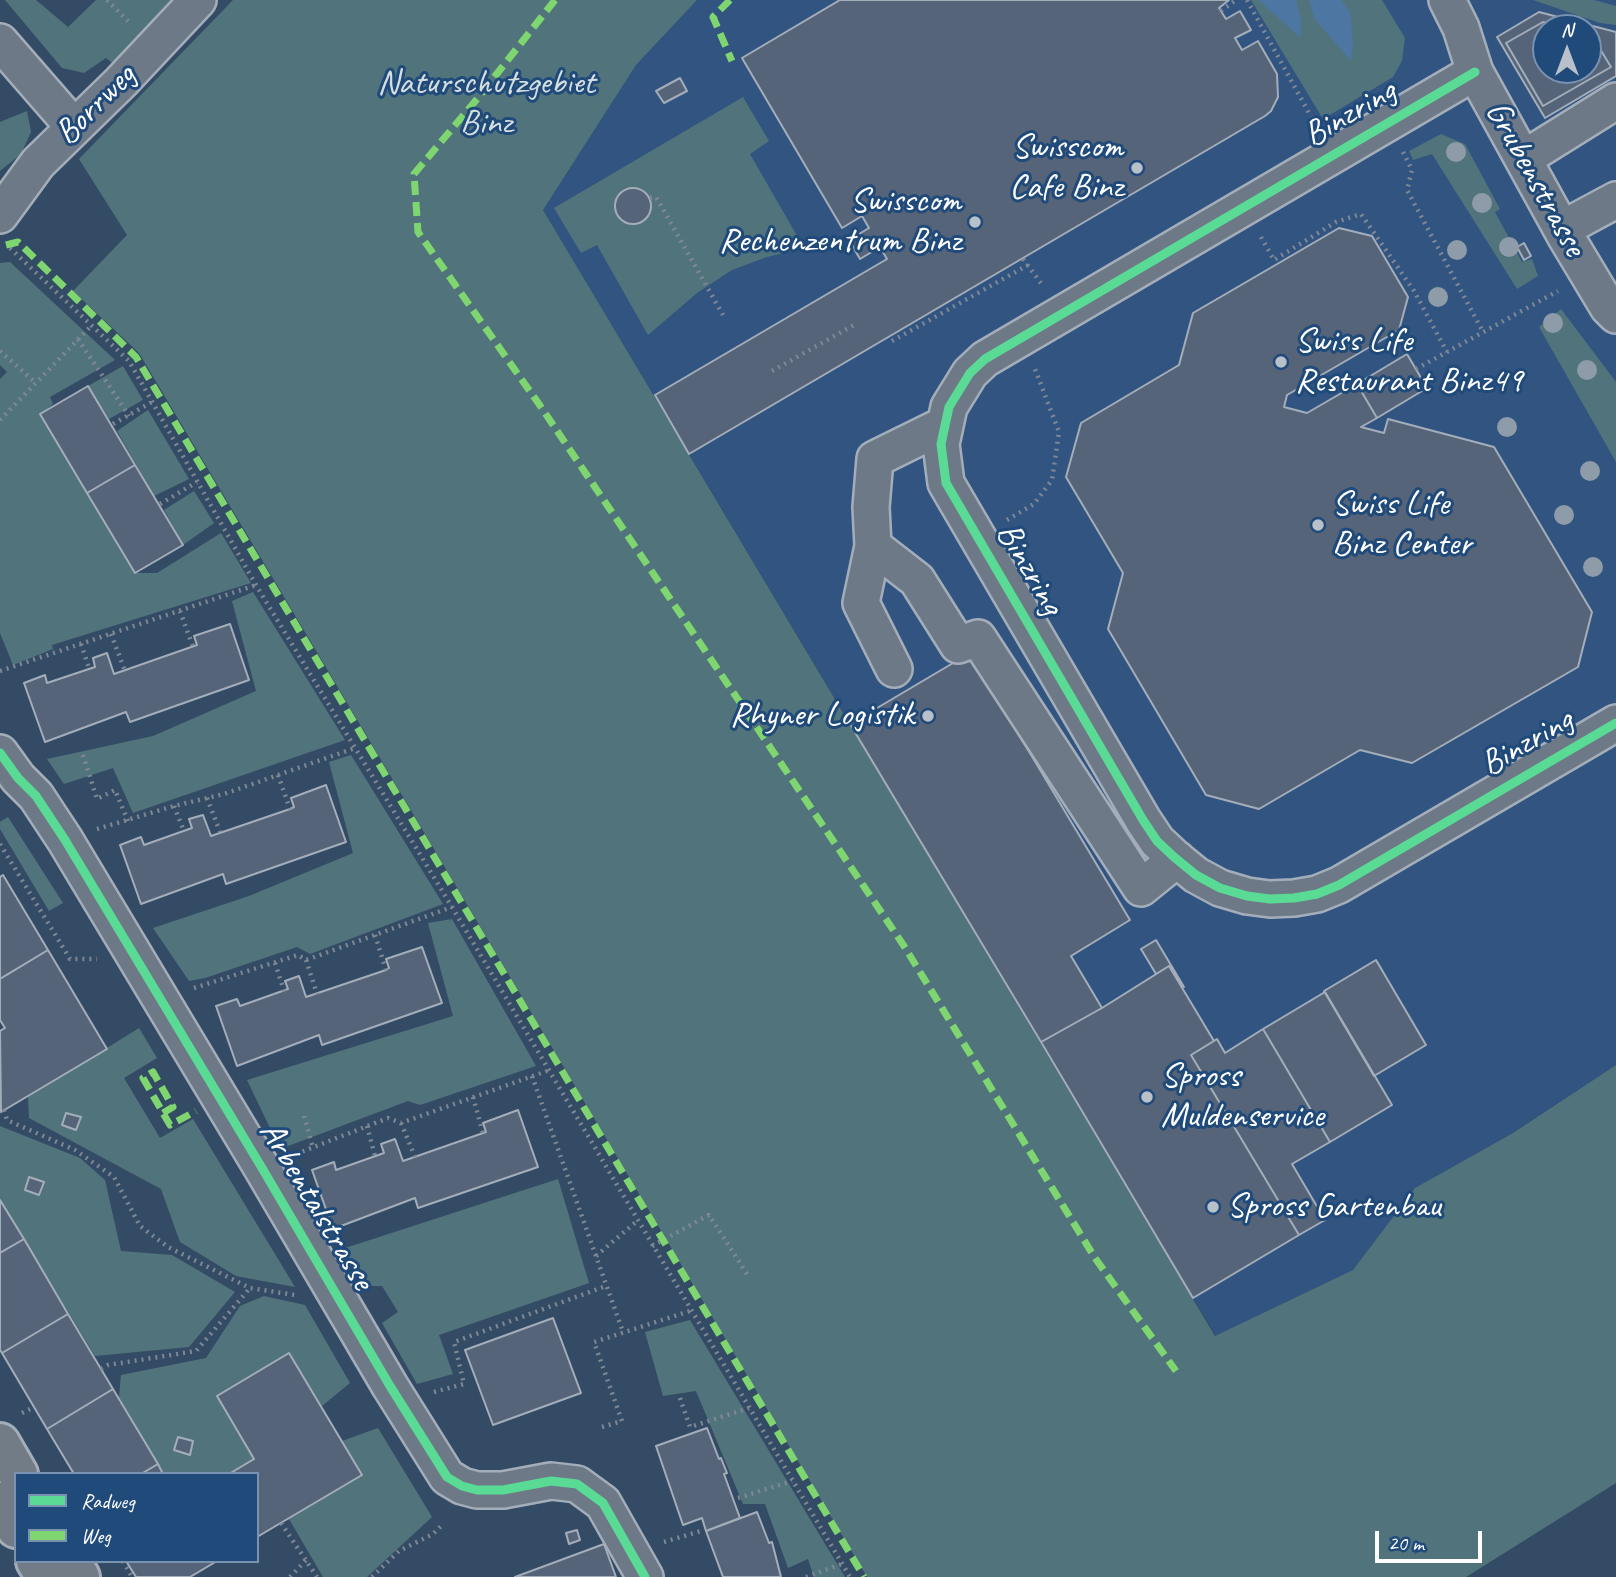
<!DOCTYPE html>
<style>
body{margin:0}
#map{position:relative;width:1616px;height:1577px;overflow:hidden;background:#344b65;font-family:Caveat,sans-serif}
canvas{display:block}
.legend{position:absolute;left:14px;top:1472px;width:245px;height:91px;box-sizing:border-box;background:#1f4a7a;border:2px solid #7992af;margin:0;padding:9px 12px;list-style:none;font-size:21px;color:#fff}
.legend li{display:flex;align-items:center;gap:14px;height:35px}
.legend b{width:35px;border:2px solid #7992af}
.north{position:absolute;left:1532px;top:14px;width:70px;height:70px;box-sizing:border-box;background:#1f4a7a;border:2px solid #7992af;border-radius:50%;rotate:0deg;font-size:19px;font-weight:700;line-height:28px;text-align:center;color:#fff}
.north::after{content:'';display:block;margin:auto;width:24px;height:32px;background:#b8c0c9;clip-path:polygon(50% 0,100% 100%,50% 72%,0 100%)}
.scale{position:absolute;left:1375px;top:1531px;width:107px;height:32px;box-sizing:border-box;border:4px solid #fff;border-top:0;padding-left:9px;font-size:21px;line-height:24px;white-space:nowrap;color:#fff;-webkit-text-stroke:5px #1f4a7a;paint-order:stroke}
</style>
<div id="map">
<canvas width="1616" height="1577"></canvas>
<ul class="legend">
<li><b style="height:9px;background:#5adb95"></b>Radweg</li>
<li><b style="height:9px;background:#7fd670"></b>Weg</li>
</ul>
<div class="north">N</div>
<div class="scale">20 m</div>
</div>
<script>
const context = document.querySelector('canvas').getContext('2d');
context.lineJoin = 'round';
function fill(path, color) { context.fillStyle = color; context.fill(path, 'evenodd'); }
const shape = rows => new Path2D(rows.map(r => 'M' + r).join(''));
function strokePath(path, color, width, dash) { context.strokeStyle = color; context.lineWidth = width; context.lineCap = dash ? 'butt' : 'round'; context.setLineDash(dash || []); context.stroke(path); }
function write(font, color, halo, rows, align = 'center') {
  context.font = font + ' Caveat,sans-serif'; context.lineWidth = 6; context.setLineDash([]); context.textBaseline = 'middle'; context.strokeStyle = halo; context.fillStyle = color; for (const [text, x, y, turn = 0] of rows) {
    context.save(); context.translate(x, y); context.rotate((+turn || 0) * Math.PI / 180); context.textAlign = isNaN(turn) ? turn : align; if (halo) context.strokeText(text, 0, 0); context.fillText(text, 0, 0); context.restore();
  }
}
fill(shape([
 [697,0,1616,0,1616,1065,1513,1133,1415,1188,1353,1270,1216,1336,543,210,636,65],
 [1546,28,1588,28,1588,70,1546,70]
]), '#315481');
fill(shape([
 [5,0,36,0,68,27,96,0,180,0,116,66,106,58,84,73,62,68],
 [233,0,697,0,636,65,543,210,1215,1336,1353,1270,1415,1188,1513,1133,1616,1065,1616,1483,1466,1577,867,1577,139,353,73,291,127,235,79,159],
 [1251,0,1382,0,1405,38,1402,61,1393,77,1323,119],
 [1533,0,1594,0,1616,6,1616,25,1600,23],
 [743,97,769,141,750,154,804,248,767,257,732,270,697,293,648,335,597,245,581,253,554,208],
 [27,111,31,132,21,154,0,171,0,122],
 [1441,134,1465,144,1500,209,1495,212,1522,262,1532,259,1538,276,1517,289,1432,154,1413,160,1409,151],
 [10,262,115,360,50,397,53,404,40,415,135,573,157,573,221,533,251,583,52,645,53,649,13,665,0,633,0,379,7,372,0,365,0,263],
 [1561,309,1616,382,1616,462,1539,327],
 [123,366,143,400,109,419,88,386],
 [148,410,189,479,154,496,117,431],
 [194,491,214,523,183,545,164,510],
 [253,592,345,740,133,813,113,768,64,784,47,759,153,736,256,691,232,601],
 [351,755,443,904,310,954,297,947,205,978,189,981,153,928,249,896,353,853,329,762],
 [8,817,63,903,49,911,0,829,0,822],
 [452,919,536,1066,420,1105,408,1101,280,1149,247,1080,453,1016,428,923],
 [139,1028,157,1058,124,1078,160,1138,193,1119,295,1287,236,1276,180,1242,161,1189,29,1118,28,1097],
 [0,1126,80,1158,105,1180,121,1251,172,1255,235,1292,189,1347,95,1356,0,1200],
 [558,1179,589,1283,439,1335,453,1374,417,1384,382,1323,398,1312,382,1286,363,1286,339,1250],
 [264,1296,305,1305,350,1383,322,1406,289,1354,218,1396,254,1459,229,1474,163,1474,119,1397,121,1375,206,1358,240,1306],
 [690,1320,845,1577,814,1577,808,1559,788,1568,765,1504,743,1504,696,1391,663,1396,645,1332],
 [378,1428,432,1517,367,1577,323,1577,289,1519,361,1476,342,1441]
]), '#51747c');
fill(shape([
 [1258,0,1296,0,1301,19,1301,38],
 [1309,0,1341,0,1350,12,1353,42,1351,61,1314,18]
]), '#4d77a2');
const building = shape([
 [840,0,1229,0,1219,8,1226,19,1240,11,1251,30,1235,38,1242,50,1258,41,1277,74,1278,97,1271,111,1265,116,689,454,655,395,887,259,880,247,860,259,849,240,869,228,862,216,842,228,742,58,840,0],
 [1539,12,1616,32,1616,76,1545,118,1497,37,1539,12],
 [1543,22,1567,28,1588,28,1588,33,1591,34,1611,67,1543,106,1506,43,1543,22],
 [1543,22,1567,28,1546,28,1546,70,1588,70,1588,33,1591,34,1611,67,1543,106,1506,43,1543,22],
 [680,78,687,91,664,103,656,91,680,78],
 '615 206a18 18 0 1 1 36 0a18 18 0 1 1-36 0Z',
 [1339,228,1372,236,1408,297,1399,330,1287,395,1284,407,1307,413,1357,384,1377,418,1361,427,1384,433,1388,419,1494,447,1592,612,1578,667,1412,763,1360,750,1259,809,1206,795,1108,629,1123,573,1066,477,1081,423,1179,365,1193,313,1339,228],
 [1524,243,1531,256,1524,260,1517,247,1524,243],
 [1407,354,1427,388,1377,418,1357,384,1407,354],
 [88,386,135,465,87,493,40,414,88,386],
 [135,465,183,545,135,573,87,493,135,465],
 [230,624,249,680,130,722,126,712,45,742,24,683,45,675,47,683,95,667,93,658,107,653,114,674,197,645,194,636,230,624],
 [970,653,1130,920,1071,956,1102,1008,1041,1042,850,724,970,653],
 [326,785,346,842,226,884,223,874,141,904,120,845,141,837,144,845,192,828,189,819,203,815,211,836,290,809,294,807,291,798,326,785],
 [3,875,48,950,0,979,0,877,3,875],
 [1156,940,1184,987,1169,966,1156,974,1141,949,1156,940],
 [422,947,442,1003,322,1045,319,1035,237,1066,216,1006,237,999,240,1006,288,989,285,981,299,976,306,997,386,970,389,968,386,959,422,947],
 [48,950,107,1049,1,1112,0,1031,5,1028,0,1020,0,979,48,950],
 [1376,960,1426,1045,1374,1076,1324,991,1376,960],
 [1169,966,1214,1041,1191,1055,1299,1235,1193,1298,1041,1042,1102,1008,1169,966],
 [1325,992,1392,1105,1330,1142,1263,1029,1325,992],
 [1263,1029,1330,1142,1292,1164,1325,1220,1299,1235,1191,1055,1217,1039,1225,1053,1263,1029],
 [518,1110,538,1167,418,1208,415,1198,333,1229,312,1170,334,1162,336,1170,384,1153,381,1144,395,1139,403,1161,486,1132,483,1123,518,1110],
 [66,1113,81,1117,76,1130,62,1125,66,1113],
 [29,1177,44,1182,39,1195,25,1190,29,1177],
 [0,1200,24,1239,0,1253,0,1200],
 [24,1239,68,1314,2,1353,0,1350,0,1253,24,1239],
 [68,1314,113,1389,47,1429,2,1353,68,1314],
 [553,1318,581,1393,493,1425,465,1350,553,1318],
 [289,1353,362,1475,257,1537,257,1474,229,1474,254,1459,217,1396,289,1353],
 [113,1389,158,1464,141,1474,74,1474,47,1429,113,1389],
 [707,1428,719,1459,721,1458,727,1473,724,1474,740,1518,706,1531,702,1518,683,1525,656,1446,707,1428],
 [178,1437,193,1441,190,1455,174,1450,178,1437],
 [158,1464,163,1474,141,1474,158,1464],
 [757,1512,769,1543,772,1542,781,1577,723,1577,706,1531,757,1512],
 [577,1530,580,1540,569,1544,566,1533,577,1530],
 [604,1544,616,1577,515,1577,604,1544],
 [126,1561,217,1561,190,1577,136,1577,126,1561]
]);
fill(building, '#566479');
strokePath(building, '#a4aeba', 2);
const minor = shape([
 [1447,0,1461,28,1475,72,1566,237,1608,307,1616,315],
 [0,42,74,127],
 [1475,72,985,359,970,373,949,407,941,444,946,483,1143,820,1157,841,1174,857,1196,875,1220,888,1247,896,1270,899,1294,898,1317,894,1339,885,1616,723],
 [1523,159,1616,101],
 [0,215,38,163,121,82,198,0],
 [1562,229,1616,200],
 [873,546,917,580,958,645,978,638,1141,888,1177,859],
 [894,669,861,603,873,546,871,507,875,459,944,425],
 [0,753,18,778,36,796,65,840,262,1168,390,1386,447,1477,462,1486,477,1490,503,1490,551,1481,577,1484,603,1503,645,1577]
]);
const major = shape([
 [0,1443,18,1474],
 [0,1502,16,1528],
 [36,1561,46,1577],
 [71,1561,80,1577]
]);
strokePath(minor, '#a4aeba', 40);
strokePath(major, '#a4aeba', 44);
strokePath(shape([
 [107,0,131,24],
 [1247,0,1315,124],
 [1221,11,1236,0],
 [1403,152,1412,170,1407,190,1483,332],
 [650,198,656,197,723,315],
 [1261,237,1274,260,1336,222,1361,214,1414,291,1447,352],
 [10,248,129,361,256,585,452,907,850,1577],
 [1023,259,1043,286],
 [78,339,129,416],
 [892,341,1028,265],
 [0,351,36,383],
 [1416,369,1558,291],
 [772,371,854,325],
 [0,420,91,326],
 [113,424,152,402],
 [160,504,197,482],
 [1007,520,1034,504,1052,480,1059,432,1035,369],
 [180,611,193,647],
 [111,634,125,671],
 [81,644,89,668],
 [0,671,256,585],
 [83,755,97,799,115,790,128,821],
 [278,775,290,809],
 [207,798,220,832],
 [174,806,184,831],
 [97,829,174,806,224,794,355,748],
 [0,844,70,959,97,959],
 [375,935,386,970],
 [306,960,317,994],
 [275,963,284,991],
 [194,988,298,955,306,960,452,907],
 [532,1076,623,1332],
 [473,1097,483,1133],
 [4,1110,7,1120,75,1150,114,1177,140,1226,168,1247,250,1288,295,1295],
 [304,1116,313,1148],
 [401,1123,415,1157],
 [367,1126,375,1156],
 [296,1154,388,1118,401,1123,547,1071],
 [652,1246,709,1215,749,1277],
 [596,1256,637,1221],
 [101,1369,108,1365,196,1351,250,1288],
 [434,1392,464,1384,454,1342,606,1286],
 [680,1398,690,1427,749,1408],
 [22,1413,34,1407],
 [602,1427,622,1421,594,1342,690,1311],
 [738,1498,792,1481],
 [281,1523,317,1577],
 [664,1542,701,1531],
 [123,1561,132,1577],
 [290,1577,306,1560],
 [372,1577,399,1551,433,1534,443,1524],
 [806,1577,842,1564]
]), '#7e8895', 4.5, [2, 5]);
strokePath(minor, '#6d7986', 35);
strokePath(major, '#717c86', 38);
strokePath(shape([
 [555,0,477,99,414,174,418,232,541,407,904,946,1095,1258,1176,1371],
 [730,0,713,17,732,61],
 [6,245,18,242,136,357,864,1577],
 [163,1113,173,1107,153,1072,143,1078,163,1113,170,1125,196,1111]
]), '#7fd670', 7, [14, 7]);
strokePath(shape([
 [1475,72,985,359,970,373,949,407,941,444,946,483,1143,820,1157,841,1174,857,1196,875,1220,888,1247,896,1270,899,1294,898,1317,894,1339,885,1616,723],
 [0,753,18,778,36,796,65,840,262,1168,390,1386,447,1477,462,1486,477,1490,503,1490,551,1481,577,1484,603,1503,645,1577]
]), '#5adb95', 9);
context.fillStyle = '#8d9ca8';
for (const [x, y] of [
 [1456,152],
 [1482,203],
 [1509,247],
 [1457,250],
 [1438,297],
 [1553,323],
 [1587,370],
 [1507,427],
 [1590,471],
 [1564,515],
 [1593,567]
]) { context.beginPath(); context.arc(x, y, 10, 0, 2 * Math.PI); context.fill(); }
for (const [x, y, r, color] of [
 [1137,168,7,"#b8c0c9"],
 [975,222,7,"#b8c0c9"],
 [1281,362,7,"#b8c0c9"],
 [1318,525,7,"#b8c0c9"],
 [928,716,7,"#b8c0c9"],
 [1147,1097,7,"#b8c0c9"],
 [1213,1207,7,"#b8c0c9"]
]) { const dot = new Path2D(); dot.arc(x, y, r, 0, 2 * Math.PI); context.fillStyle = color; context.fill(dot); strokePath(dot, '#1f4a7a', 2.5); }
write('35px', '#d5dedf', '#1f4a7a', [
 ["Naturschutzgebiet",486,84],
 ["Binz",486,124]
]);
write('35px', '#fff', '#1f4a7a', [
 ["Borrweg",96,105,-45],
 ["Binzring",1350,114,-30],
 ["Grubenstrasse",1535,179,61],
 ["Binzring",1029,569,60],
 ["Binzring",1527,743,-30],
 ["Arbentalstrasse",316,1206,59]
]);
write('35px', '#fff', '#1f4a7a', [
 ["Swisscom",1123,148,"right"],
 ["Cafe Binz",1123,188,"right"],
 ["Swisscom",961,202,"right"],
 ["Rechenzentrum Binz",961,242,"right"],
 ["Swiss Life",1295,342],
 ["Restaurant Binz49",1295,382],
 ["Swiss Life",1332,505],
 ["Binz Center",1332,545],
 ["Rhyner Logistik",914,716,"right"],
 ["Spross",1161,1077],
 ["Muldenservice",1161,1117],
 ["Spross Gartenbau",1227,1207]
], 'left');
</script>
